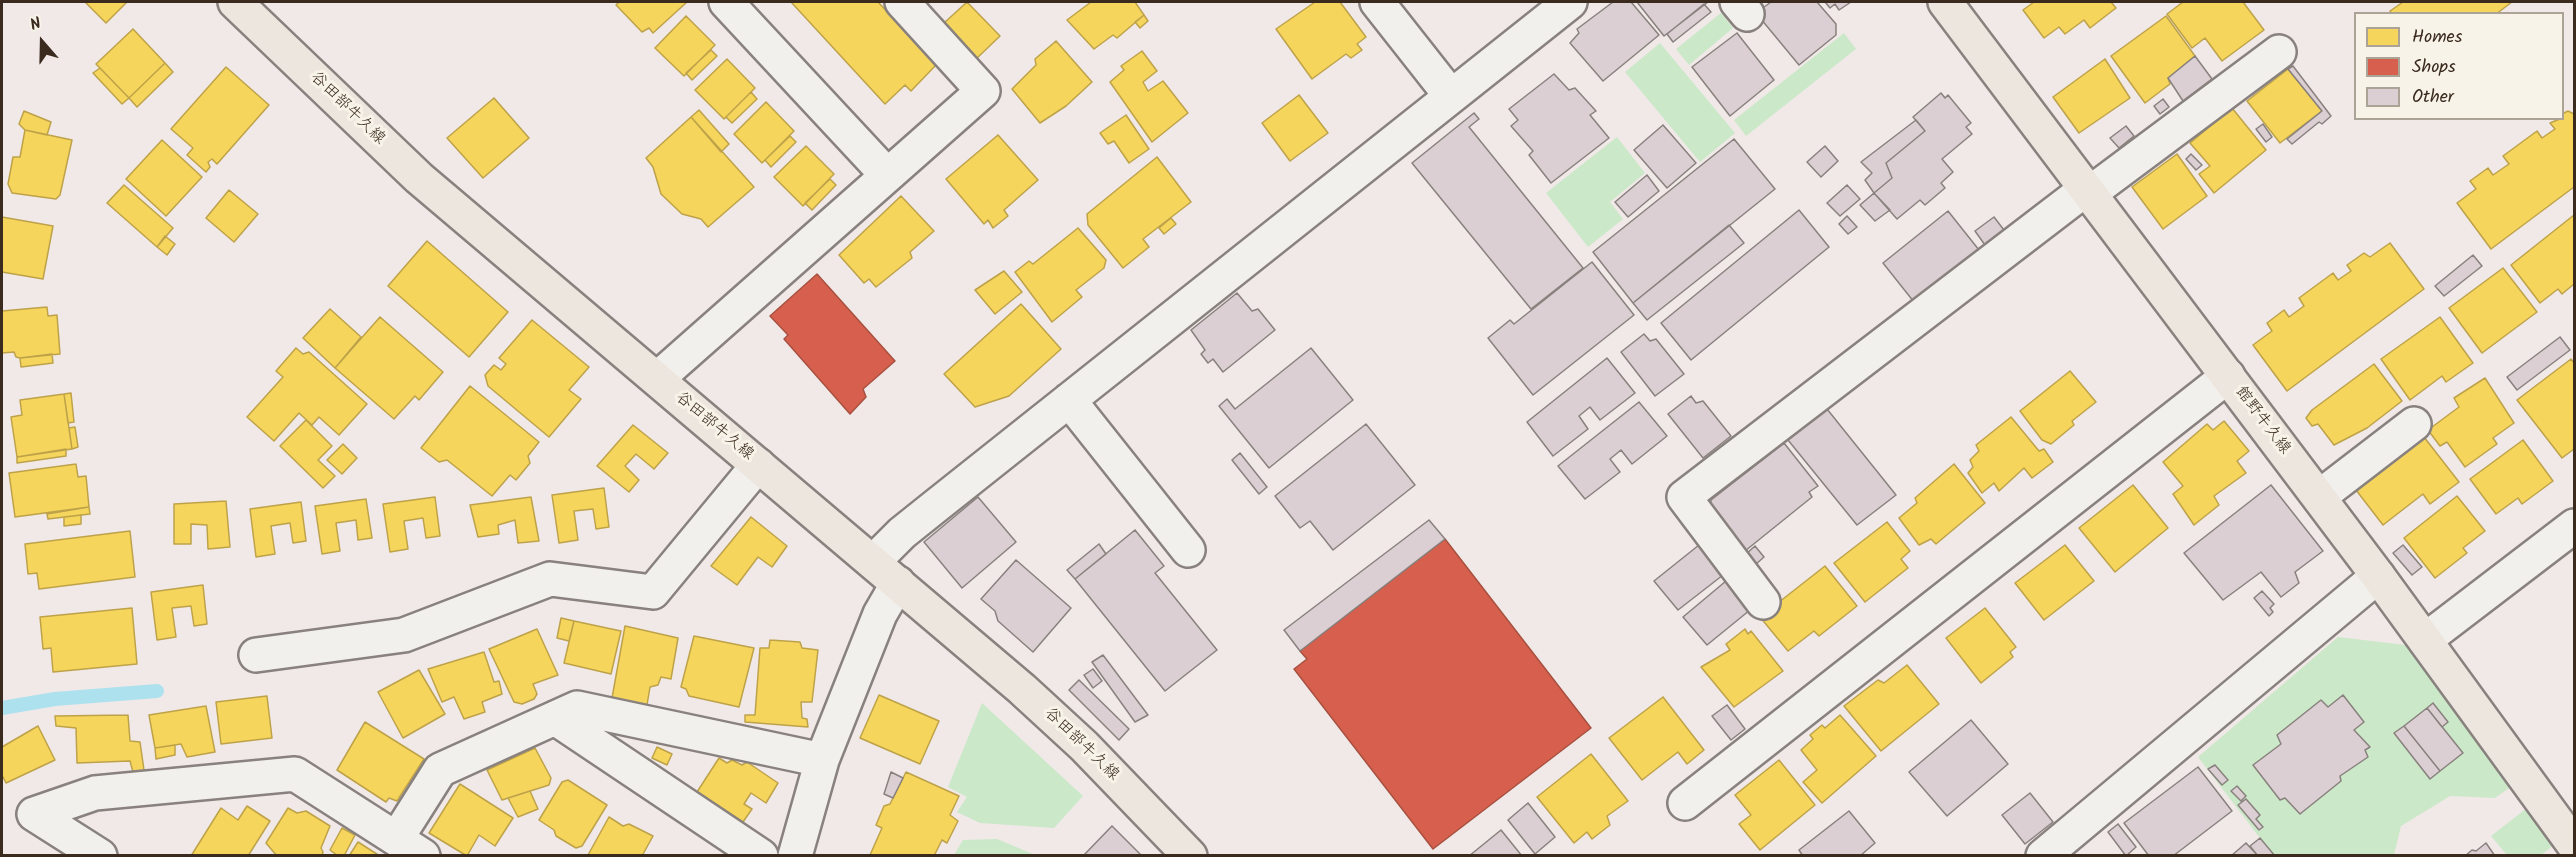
<!DOCTYPE html>
<meta charset="utf-8">
<style>
body{margin:0}
#map{position:relative;width:2576px;height:857px;overflow:hidden;background:#f0e9e8;font-family:Kalam,sans-serif}
canvas{display:block}
.frame{position:absolute;inset:0;border:3px solid #3b2a1e;pointer-events:none}
.legend{position:absolute;left:2354px;top:12px;width:210px;height:108px;box-sizing:border-box;background:#f7f3e8;border:2px solid #aca397;margin:0;padding:8px 10px;list-style:none;font-size:18px;color:#3b2a1e}
.legend li{display:flex;align-items:center;gap:12px;height:30px}
.legend b{width:30px;border:2px solid #aca397}
.north{position:absolute;left:12px;top:12px;width:60px;height:60px;-webkit-text-stroke:4px #f7f3e8;paint-order:stroke;rotate:340deg;font-size:16px;font-weight:700;line-height:24px;text-align:center;color:#3b2a1e}
.north::after{content:'';display:block;margin:auto;width:21px;height:27px;background:#3b2a1e;clip-path:polygon(50% 0,100% 100%,50% 72%,0 100%)}
</style>
<div id="map">
<canvas width="2576" height="857"></canvas>
<div class="frame"></div>
<ul class="legend">
<li><b style="height:16px;background:#f6d55c"></b>Homes</li>
<li><b style="height:16px;background:#d6604d"></b>Shops</li>
<li><b style="height:16px;background:#dccfd3"></b>Other</li>
</ul>
<div class="north">N</div>
</div>
<script>
const context = document.querySelector('canvas').getContext('2d');
context.lineJoin = 'round';
function fill(path, color) { context.fillStyle = color; context.fill(path, 'evenodd'); }
const shape = rows => new Path2D(rows.map(r => 'M' + r).join(''));
function strokePath(path, color, width, dash) { context.strokeStyle = color; context.lineWidth = width; context.lineCap = dash ? 'butt' : 'round'; context.setLineDash(dash || []); context.stroke(path); }
function write(font, color, halo, rows, align = 'center') {
  context.font = font + ' Kalam,"Klee One",sans-serif'; context.lineWidth = 6; context.setLineDash([]); context.textBaseline = 'middle'; context.strokeStyle = halo; context.fillStyle = color; for (const [text, x, y, turn = 0] of rows) {
    context.save(); context.translate(x, y); context.rotate((+turn || 0) * Math.PI / 180); context.textAlign = isNaN(turn) ? turn : align; if (halo) context.strokeText(text, 0, 0); context.fillText(text, 0, 0); context.restore();
  }
}
fill(shape([
 [1721,13,1733,28,1689,65,1676,49],
 [1844,33,1856,49,1746,136,1734,120],
 [1660,43,1735,133,1700,162,1625,72],
 [1617,137,1645,173,1610,202,1623,219,1588,247,1546,193],
 [2338,637,2406,645,2512,786,2495,798,2450,796,2401,826,2394,855,2273,855,2198,757],
 [982,703,1083,796,1054,828,980,823,957,812,967,797,948,787],
 [2527,808,2555,844,2541,855,2507,855,2491,836],
 [997,839,1035,855,954,855,963,840]
]), '#cbe8c8');
const homes = shape([
 [85,2,127,2,106,23,85,2],
 [619,2,687,2,653,33,649,28,642,32,616,5,619,2],
 [791,2,878,2,937,64,911,91,905,85,885,104,791,2],
 [967,2,1000,36,976,59,944,23,967,2],
 [1091,2,1135,2,1144,15,1117,38,1113,35,1094,49,1067,20,1091,2],
 [1315,2,1340,2,1366,37,1357,44,1362,50,1351,58,1346,54,1312,79,1276,29,1315,2],
 [2034,2,2111,2,2116,8,2090,28,2084,20,2065,34,2059,27,2044,38,2023,10,2034,2],
 [2183,2,2243,2,2264,30,2222,61,2205,38,2192,48,2167,14,2183,2],
 [2403,2,2512,2,2496,14,2392,14,2390,11,2403,2],
 [1144,15,1148,21,1140,28,1135,22,1144,15],
 [686,16,715,45,684,76,655,48,686,16],
 [2166,16,2195,56,2168,78,2170,84,2145,103,2111,56,2166,16],
 [133,29,165,63,129,98,96,64,133,29],
 [1056,41,1092,82,1066,106,1040,123,1012,89,1036,65,1035,59,1056,41],
 [711,50,717,56,692,80,686,73,711,50],
 [1142,51,1157,71,1143,82,1148,91,1163,81,1188,113,1152,142,1110,82,1124,70,1121,66,1142,51],
 [727,59,755,88,724,119,695,90,727,59],
 [2105,59,2130,98,2079,133,2053,97,2105,59],
 [165,63,173,72,137,107,129,98,165,63],
 [226,67,269,105,217,164,212,159,208,162,210,167,206,172,187,155,193,148,171,129,226,67],
 [100,68,129,98,122,104,93,73,100,68],
 [2288,69,2322,111,2280,143,2247,101,2288,69],
 [751,92,757,99,732,123,726,117,751,92],
 [1299,95,1328,133,1290,161,1262,123,1299,95],
 [494,98,529,138,483,178,447,138,494,98],
 [766,102,794,131,762,163,734,134,766,102],
 [2232,108,2266,150,2214,193,2199,174,2210,166,2190,143,2232,108],
 [699,110,729,144,721,152,691,117,699,110],
 [24,111,51,122,47,135,25,130,19,124,24,111],
 [2568,111,2574,114,2574,187,2491,249,2457,203,2476,189,2470,181,2488,168,2493,175,2509,164,2503,156,2537,131,2542,138,2555,129,2550,123,2562,118,2562,114,2568,111],
 [1126,115,1149,149,1129,163,1114,141,1108,144,1100,133,1126,115],
 [691,117,754,187,708,227,701,219,682,214,661,194,653,167,646,158,691,117],
 [25,130,72,140,60,195,56,199,12,193,8,184,13,157,20,157,25,130],
 [998,135,1038,180,1004,210,1008,216,993,228,988,220,984,224,946,179,998,135],
 [790,136,796,142,771,167,765,160,790,136],
 [162,140,202,177,166,216,126,179,162,140],
 [806,146,834,174,803,206,774,177,806,146],
 [2177,154,2207,196,2163,229,2132,187,2177,154],
 [1157,157,1191,202,1143,239,1149,247,1123,268,1088,225,1087,214,1157,157],
 [830,179,836,185,812,210,805,203,830,179],
 [124,185,173,228,157,247,107,203,124,185],
 [229,190,258,214,234,242,206,218,229,190],
 [901,196,934,231,910,252,912,258,876,287,869,279,864,283,839,255,901,196],
 [2574,215,2574,284,2562,294,2558,289,2540,303,2511,265,2574,215],
 [2,217,53,226,43,279,2,272,2,217],
 [1171,218,1176,224,1164,234,1159,228,1171,218],
 [1078,228,1106,260,1104,268,1076,290,1082,297,1052,322,1015,272,1029,261,1033,264,1078,228],
 [165,236,175,244,167,255,157,247,165,236],
 [427,241,508,312,469,357,388,286,427,241],
 [2390,243,2424,289,2287,391,2253,345,2272,331,2267,323,2284,310,2289,317,2304,306,2299,298,2333,273,2338,280,2351,271,2347,265,2364,253,2370,257,2390,243],
 [2503,268,2537,312,2482,353,2449,308,2503,268],
 [1004,271,1022,292,995,314,975,290,1004,271],
 [1021,304,1061,349,1009,396,975,407,944,374,1021,304],
 [47,307,48,316,57,315,60,354,20,358,16,357,14,352,2,353,2,311,47,307],
 [330,309,361,337,335,368,303,338,330,309],
 [380,317,443,372,419,400,415,396,394,419,335,368,380,317],
 [2440,317,2473,363,2446,382,2442,376,2410,400,2381,359,2440,317],
 [532,320,589,367,569,390,581,399,549,437,488,386,485,375,494,365,501,370,506,364,499,358,532,320],
 [296,348,303,354,309,352,367,404,339,435,319,417,312,425,299,413,274,441,247,417,283,377,276,371,296,348],
 [52,354,53,363,21,367,20,358,52,354],
 [2571,359,2574,363,2574,449,2562,458,2517,400,2571,359],
 [2374,364,2402,401,2367,428,2334,445,2318,424,2312,426,2306,418,2312,410,2374,364],
 [2070,371,2096,402,2072,421,2074,425,2051,444,2042,440,2020,411,2070,371],
 [2485,378,2514,423,2493,438,2497,444,2465,467,2447,442,2440,446,2428,430,2459,407,2454,398,2485,378],
 [470,386,539,442,528,456,530,463,516,480,510,475,492,496,447,460,439,462,421,448,470,386],
 [71,393,74,422,68,423,64,394,71,393],
 [64,394,72,449,17,457,11,417,22,415,20,400,64,394],
 [2011,417,2039,451,2044,449,2053,462,2032,478,2024,468,1999,491,1994,483,1982,493,1968,473,1973,467,1970,460,1979,451,1976,445,2011,417],
 [306,420,332,446,318,460,335,476,323,488,280,446,306,420],
 [2224,421,2249,451,2237,461,2246,473,2214,496,2219,505,2194,525,2173,494,2183,486,2163,462,2207,424,2213,430,2224,421],
 [633,425,668,453,654,469,636,454,625,466,639,480,629,492,597,466,633,425],
 [75,427,78,447,72,449,69,428,75,427],
 [2424,437,2459,482,2430,504,2423,494,2383,525,2356,490,2424,437],
 [2523,440,2553,481,2522,504,2518,498,2496,514,2470,479,2523,440],
 [343,444,357,458,342,474,327,460,343,444],
 [66,449,66,456,17,463,17,457,66,449],
 [76,464,78,477,86,476,89,507,15,517,9,473,76,464],
 [1954,464,1985,503,1936,544,1931,539,1919,545,1899,518,1917,503,1915,498,1954,464],
 [2133,485,2168,528,2115,572,2079,528,2133,485],
 [604,488,609,527,596,529,593,509,574,511,578,540,559,543,552,495,604,488],
 [2457,496,2485,531,2463,548,2467,553,2435,578,2404,538,2457,496],
 [435,497,440,536,426,538,423,518,404,521,408,549,390,552,383,504,435,497],
 [531,497,539,541,518,543,515,520,498,525,499,534,478,537,470,505,531,497],
 [366,499,372,538,358,540,356,520,336,523,340,551,322,554,315,506,366,499],
 [226,501,230,547,208,549,207,525,191,524,191,544,174,544,174,504,226,501],
 [301,502,306,541,293,543,290,523,271,526,275,554,256,557,250,509,301,502],
 [89,507,90,514,48,519,47,514,89,507],
 [81,515,81,524,64,526,64,517,81,515],
 [751,517,787,546,772,567,758,557,737,585,711,566,751,517],
 [1887,522,1910,551,1901,559,1908,568,1865,602,1834,563,1887,522],
 [130,531,135,577,39,589,37,573,28,574,25,544,130,531],
 [2065,545,2094,581,2044,620,2015,583,2065,545],
 [1825,566,1857,606,1819,636,1814,631,1788,651,1760,617,1825,566],
 [203,585,207,624,194,626,191,606,172,608,176,637,157,640,151,592,203,585],
 [132,608,137,664,53,672,51,648,43,649,40,617,132,608],
 [1985,608,2016,647,2010,652,2013,657,1981,683,1946,638,1985,608],
 [561,618,574,621,569,641,557,638,561,618],
 [574,621,621,631,611,674,564,663,574,621],
 [625,626,678,638,671,679,661,677,658,685,650,687,647,705,612,698,625,626],
 [537,629,558,675,533,684,537,694,534,699,522,704,514,702,489,649,537,629],
 [1745,629,1748,634,1751,631,1783,671,1734,707,1701,667,1730,650,1726,644,1745,629],
 [694,636,754,648,739,707,689,696,686,689,681,687,694,636],
 [770,640,800,642,802,648,818,650,812,702,801,702,802,718,807,719,808,727,745,722,745,715,755,715,760,648,769,648,770,640],
 [484,652,494,682,499,681,502,694,482,702,485,712,464,719,454,697,442,702,428,669,484,652],
 [1907,665,1939,704,1881,751,1844,706,1878,680,1884,683,1907,665],
 [419,670,445,714,403,738,378,692,419,670],
 [879,695,939,721,920,764,860,738,879,695],
 [267,696,272,738,221,744,216,702,267,696],
 [1663,697,1704,750,1687,764,1678,752,1642,780,1609,738,1663,697],
 [206,706,215,752,187,757,181,744,155,748,149,715,206,706],
 [128,715,130,741,140,742,144,770,133,772,130,761,77,763,76,728,56,726,55,716,128,715],
 [1840,715,1876,756,1822,803,1803,782,1817,770,1801,750,1813,739,1810,735,1822,725,1825,728,1840,715],
 [365,722,424,759,397,801,389,798,386,802,337,770,365,722],
 [38,726,55,760,6,783,2,775,2,747,38,726],
 [175,745,175,755,156,759,155,748,175,745],
 [657,747,672,754,667,765,652,758,657,747],
 [535,748,551,778,549,785,502,800,487,770,535,748],
 [1591,754,1628,801,1607,816,1610,825,1592,839,1587,832,1574,843,1537,797,1591,754],
 [719,758,727,763,732,760,742,765,747,762,778,783,766,803,751,793,744,804,752,809,743,822,697,792,719,758],
 [1779,760,1815,805,1760,850,1739,824,1751,815,1735,795,1779,760],
 [906,772,959,796,950,815,958,821,947,843,942,840,934,856,870,855,882,828,876,825,884,806,890,804,906,772],
 [568,780,607,805,582,846,576,848,556,836,554,830,539,820,562,782,568,780],
 [460,784,513,818,495,846,479,835,467,856,429,833,460,784],
 [530,791,538,809,518,817,508,798,530,791],
 [247,806,270,821,248,856,191,856,221,808,238,820,247,806],
 [288,808,297,813,306,811,330,826,321,848,323,852,322,856,277,856,266,843,288,808],
 [609,817,623,826,629,824,653,836,642,856,588,855,609,817],
 [342,828,355,835,344,856,338,856,330,850,342,828],
 [358,842,380,856,349,856,358,842]
]);
fill(homes, '#f6d55c');
strokePath(homes, '#bea249', 1.5);
const shops = shape([
 [817,274,895,361,863,389,866,397,850,414,784,339,788,335,770,316,817,274],
 [1445,539,1591,728,1433,849,1294,669,1307,659,1300,651,1445,539]
]);
fill(shops, '#d6604d');
strokePath(shops, '#a8503f', 1.5);
strokePath(shape([
 [2,708,55,699,157,691]
]), '#aee1ee', 14);
const building = shape([
 [1613,2,1631,2,1659,35,1603,81,1570,43,1579,33,1577,29,1613,2],
 [1637,2,1708,2,1664,36,1637,2],
 [1771,2,1817,2,1836,24,1836,35,1799,65,1756,13,1771,2],
 [1825,2,1851,2,1839,10,1835,4,1830,8,1825,2],
 [1704,4,1711,12,1673,42,1667,34,1704,4],
 [1737,33,1774,80,1730,116,1692,67,1737,33],
 [2195,56,2212,79,2183,101,2168,78,2195,56],
 [2293,66,2331,116,2322,124,2319,122,2292,144,2287,139,2322,111,2288,69,2293,66],
 [1554,74,1569,90,1575,88,1596,111,1590,115,1609,138,1551,183,1529,155,1533,151,1511,126,1518,120,1509,109,1554,74],
 [1941,93,1945,98,1948,95,1971,123,1966,127,1972,134,1942,159,1953,172,1941,183,1945,188,1925,205,1920,200,1897,219,1874,193,1892,178,1886,163,1925,131,1913,117,1941,93],
 [2163,99,2169,107,2160,114,2154,106,2163,99],
 [1474,113,1479,119,1469,127,1583,268,1531,309,1412,163,1474,113],
 [1916,120,1925,131,1886,163,1892,178,1874,193,1865,180,1872,173,1861,162,1916,120],
 [2263,124,2272,137,2266,142,2256,129,2263,124],
 [1663,125,1696,163,1667,188,1634,150,1663,125],
 [2126,126,2134,136,2119,148,2110,138,2126,126],
 [1734,139,1775,189,1633,303,1593,252,1734,139],
 [1825,146,1838,161,1821,177,1807,162,1825,146],
 [2191,154,2202,165,2196,170,2186,159,2191,154],
 [1647,175,1659,191,1628,217,1615,202,1647,175],
 [1847,185,1860,199,1840,216,1827,203,1847,185],
 [1874,193,1890,210,1875,221,1860,205,1874,193],
 [1799,210,1829,247,1691,360,1661,323,1799,210],
 [1948,211,1979,250,1914,302,1883,263,1948,211],
 [1847,216,1857,227,1848,234,1839,224,1847,216],
 [1994,217,2004,230,1985,245,1975,231,1994,217],
 [1729,225,1744,243,1647,320,1633,303,1729,225],
 [2473,255,2482,266,2444,296,2435,286,2473,255],
 [1592,262,1634,315,1533,395,1488,338,1510,320,1514,324,1592,262],
 [1237,293,1252,311,1258,309,1275,330,1223,372,1213,359,1208,363,1201,354,1205,350,1191,330,1237,293],
 [1644,334,1650,341,1656,339,1684,374,1655,396,1621,352,1644,334],
 [2560,337,2570,350,2517,390,2507,377,2560,337],
 [1311,348,1353,400,1269,468,1219,406,1227,399,1235,409,1311,348],
 [1607,358,1635,393,1600,420,1590,407,1579,416,1588,429,1553,456,1527,422,1607,358],
 [1691,396,1696,403,1703,401,1731,436,1703,458,1668,414,1691,396],
 [1639,402,1667,436,1632,464,1621,450,1610,459,1620,472,1585,499,1558,466,1639,402],
 [1827,409,1896,495,1857,525,1788,440,1827,409],
 [1366,424,1415,485,1333,550,1310,521,1300,528,1275,496,1366,424],
 [1784,443,1818,486,1809,492,1812,497,1745,551,1710,509,1711,500,1784,443],
 [1240,453,1267,487,1259,494,1232,460,1240,453],
 [2271,485,2323,551,2295,572,2299,583,2281,597,2261,572,2223,600,2184,553,2271,485],
 [978,497,1016,542,962,588,924,542,978,497],
 [1429,520,1445,539,1300,651,1284,630,1429,520],
 [1135,530,1164,566,1155,573,1217,650,1165,691,1075,579,1135,530],
 [1099,544,1106,554,1075,579,1067,570,1099,544],
 [1699,545,1723,575,1678,610,1654,581,1699,545],
 [2403,545,2422,567,2412,575,2393,553,2403,545],
 [1755,546,1764,557,1755,565,1745,555,1755,546],
 [1016,560,1071,608,1033,652,998,621,995,611,981,599,1016,560],
 [1726,581,1750,610,1707,645,1683,617,1726,581],
 [2262,591,2274,604,2270,608,2273,612,2269,616,2254,598,2262,591],
 [1103,655,1148,715,1135,722,1092,662,1103,655],
 [1093,669,1102,681,1093,688,1084,675,1093,669],
 [1079,680,1129,729,1119,740,1069,690,1079,680],
 [2343,695,2364,722,2354,730,2370,747,2365,750,2368,757,2340,776,2341,781,2300,814,2285,798,2280,800,2253,765,2281,744,2277,735,2321,700,2328,707,2343,695],
 [2433,703,2448,722,2442,727,2427,708,2433,703],
 [1727,705,1745,729,1731,740,1712,716,1727,705],
 [2427,708,2463,753,2440,771,2404,726,2427,708],
 [1971,720,2008,764,1947,816,1909,772,1971,720],
 [2404,726,2440,771,2430,779,2394,733,2404,726],
 [2215,765,2228,780,2222,785,2208,769,2215,765],
 [2198,767,2232,811,2173,856,2149,856,2124,823,2198,767],
 [891,772,903,778,893,798,884,794,891,772],
 [2237,786,2246,796,2241,801,2231,791,2237,786],
 [2030,793,2053,822,2025,844,2002,815,2030,793],
 [2246,799,2260,815,2256,819,2263,827,2259,830,2238,805,2246,799],
 [1528,803,1555,837,1535,854,1508,820,1528,803],
 [1849,811,1875,843,1860,856,1803,856,1799,850,1849,811],
 [2118,824,2136,847,2126,856,2108,832,2118,824],
 [1112,826,1142,856,1083,856,1112,826],
 [1501,830,1522,856,1469,856,1501,830],
 [2260,838,2275,856,2258,856,2250,846,2260,838],
 [2246,843,2258,856,2231,856,2246,843],
 [2486,843,2495,856,2465,856,2472,850,2476,851,2486,843]
]);
fill(building, '#dccfd3');
strokePath(building, '#88817e', 1.5);
const minor = shape([
 [726,2,887,175],
 [1377,2,1451,96],
 [1737,2,1747,14],
 [2090,193,2279,52],
 [657,379,983,91,902,2],
 [1069,400,1188,550],
 [2319,497,2414,424],
 [873,562,902,533,932,509,1570,2],
 [1763,602,1684,497,2086,189],
 [2425,640,2574,526],
 [256,655,404,635,550,579,653,592,758,465],
 [555,718,761,856],
 [1685,803,2228,376],
 [397,838,440,770,577,708,822,760],
 [100,856,34,814,95,793,295,774,423,856],
 [795,856,822,760,880,614,898,583],
 [2043,856,2378,576]
]);
const major = shape([
 [235,2,419,178,1022,689,1084,746,1190,856],
 [1945,2,2378,576,2574,845]
]);
strokePath(minor, '#88817e', 38);
strokePath(major, '#88817e', 38);
strokePath(minor, '#f2f0ec', 33);
strokePath(major, '#ede6df', 33);
write('16px', '#3b2a1e', '#f7f3e8', [
 ["谷田部牛久線",347,109,44],
 ["館野牛久線",2262,421,53],
 ["谷田部牛久線",714,427,40],
 ["谷田部牛久線",1081,745,44]
]);
</script>
